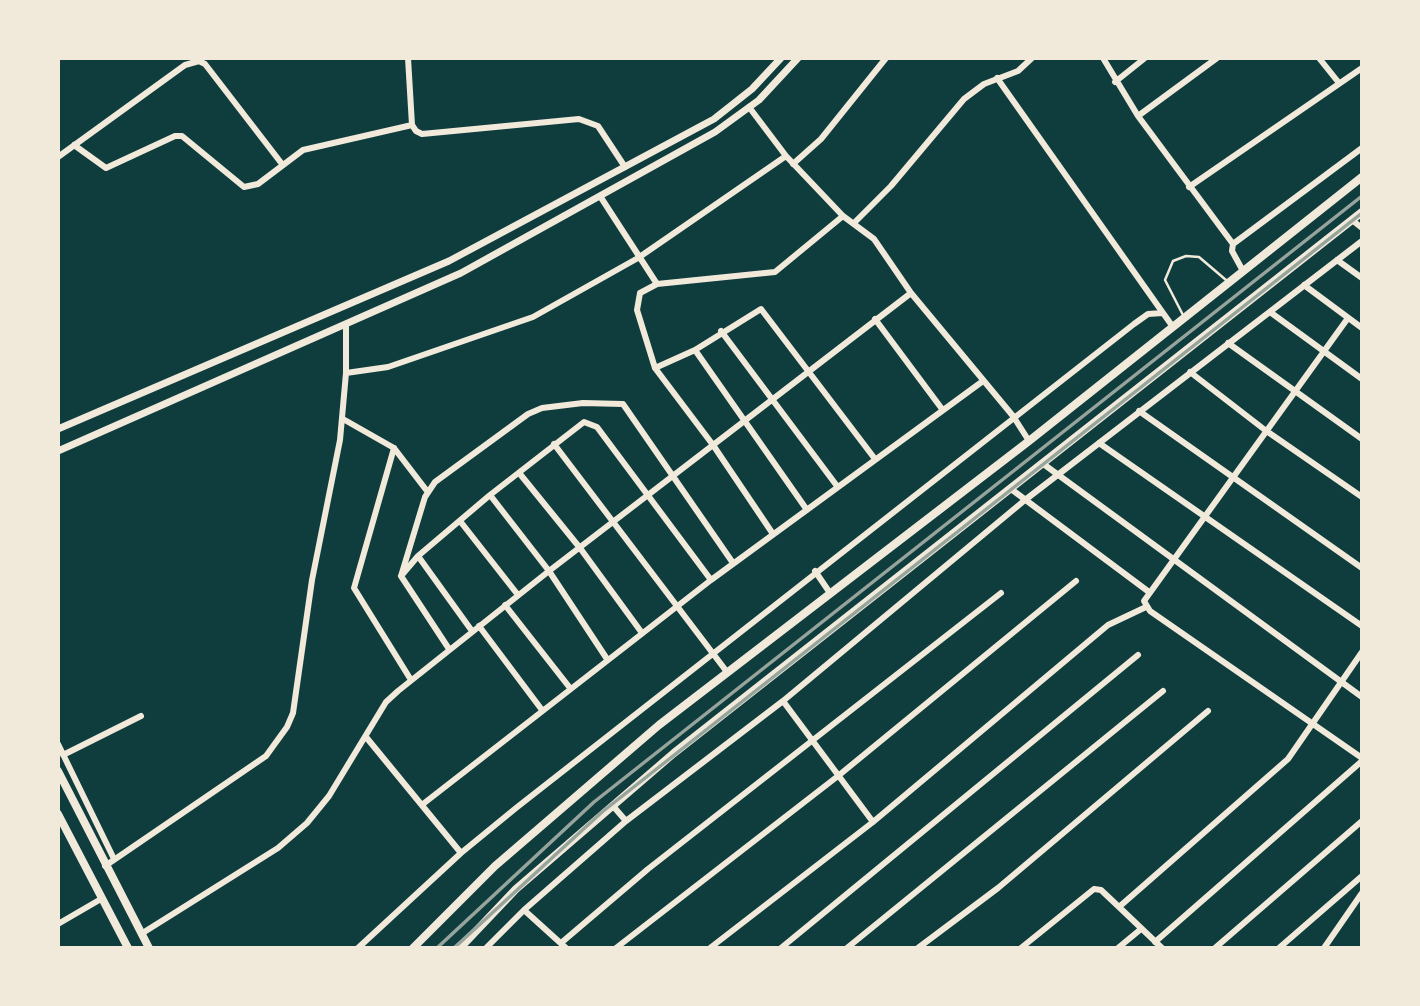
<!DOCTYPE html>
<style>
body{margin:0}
#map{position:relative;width:1420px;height:1006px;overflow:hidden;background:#0f3d3e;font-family:Rubik,sans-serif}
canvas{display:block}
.frame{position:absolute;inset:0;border:60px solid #f1e9da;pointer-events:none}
</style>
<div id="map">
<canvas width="1420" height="1006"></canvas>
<div class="frame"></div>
</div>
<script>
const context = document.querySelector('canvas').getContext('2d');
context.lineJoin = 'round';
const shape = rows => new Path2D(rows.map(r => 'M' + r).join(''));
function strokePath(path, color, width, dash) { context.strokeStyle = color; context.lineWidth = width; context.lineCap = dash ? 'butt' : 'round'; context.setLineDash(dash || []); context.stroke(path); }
strokePath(shape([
 [1184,317,1165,280,1173,261,1186,256,1199,257,1226,280]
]), '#f1e9da', 2.5);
strokePath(shape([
 [408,58,412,125,416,131,422,134,579,119,598,126,625,167],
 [1103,58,1138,116,1233,244],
 [1319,58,1339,83],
 [997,78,1163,313],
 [1115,82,1145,58],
 [749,107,786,156,843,216,874,239,911,293,1013,416,1029,441],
 [1138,116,1217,58],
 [74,145,106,168,175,136,182,136,244,187,258,184,303,150,412,125],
 [58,157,185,65,199,61,205,64,282,164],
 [793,164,821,139,886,58],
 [1189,187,1362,68],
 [600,196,657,284],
 [1352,220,1362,228],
 [855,222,891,186,964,99,984,84,1018,71,1032,58],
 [1337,260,1362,278],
 [1243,271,1232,251,1233,244,1362,148],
 [1304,285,1362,328],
 [1270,312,1362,379],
 [1348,318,1144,601,1150,611,1362,758],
 [875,319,942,409],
 [721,331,837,486],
 [1228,343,1362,439],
 [695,350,807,510],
 [655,368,637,310,640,293,657,284,775,272,843,216],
 [1190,372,1265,430,1362,497],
 [346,373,388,367,533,317,638,258,786,156],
 [1139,411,1362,568],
 [343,419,394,448,427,491],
 [1099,443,1362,626],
 [554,444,727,672],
 [394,448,354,588,411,680],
 [1042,463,1362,697],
 [520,474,580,548,642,633],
 [1011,489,1149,592],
 [490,495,549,571,607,659],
 [460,521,518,595],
 [773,534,713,445,655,368,695,350,761,309,875,459],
 [418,556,472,631],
 [815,571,830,593],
 [401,576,418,556,490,495,584,422,597,427,711,580],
 [505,605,570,688],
 [479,626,542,710],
 [449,649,401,576,425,497,435,482,528,414,542,408,583,403,623,404,733,563],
 [783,701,873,822],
 [366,737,461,853],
 [58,744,114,859],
 [63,755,141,716],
 [423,804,711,580,983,381],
 [613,806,626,821],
 [105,866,266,756,287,727,293,713,312,580,340,440,346,373,346,324],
 [1119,907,1162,948],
 [524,910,566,948],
 [58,924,101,899],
 [141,934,278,848,307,823,329,796,386,702,398,691,549,571,911,293],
 [1155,942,1362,761],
 [561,943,648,869,1001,593],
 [358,948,461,853,516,808,1134,324,1148,314,1163,313,1173,327],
 [486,948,524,910,626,821,783,701,1025,500,1362,241],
 [616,948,838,776,1076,581],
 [710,948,873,822,1108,625,1146,607],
 [781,948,1138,655],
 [847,948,1163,691],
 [918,948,998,888,1208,711],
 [1021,948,1094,889,1101,890,1119,907,1288,759,1362,652],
 [1118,948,1141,929],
 [1215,948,1362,821],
 [1279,948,1362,876],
 [1324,948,1362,893]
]), '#f1e9da', 6);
strokePath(shape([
 [58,429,449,261,714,119,752,89,781,58],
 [58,451,461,273,715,132,759,100,798,58]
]), '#f1e9da', 7);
strokePath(shape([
 [58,771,149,948],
 [58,814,128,948],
 [413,948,495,866,659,725,1029,441,1362,177],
 [460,948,516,889,674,753,1362,212]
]), '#f1e9da', 8);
strokePath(shape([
 [437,948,594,802,1362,196],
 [454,948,602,812,1362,213]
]), '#97a49c', 3.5);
</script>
